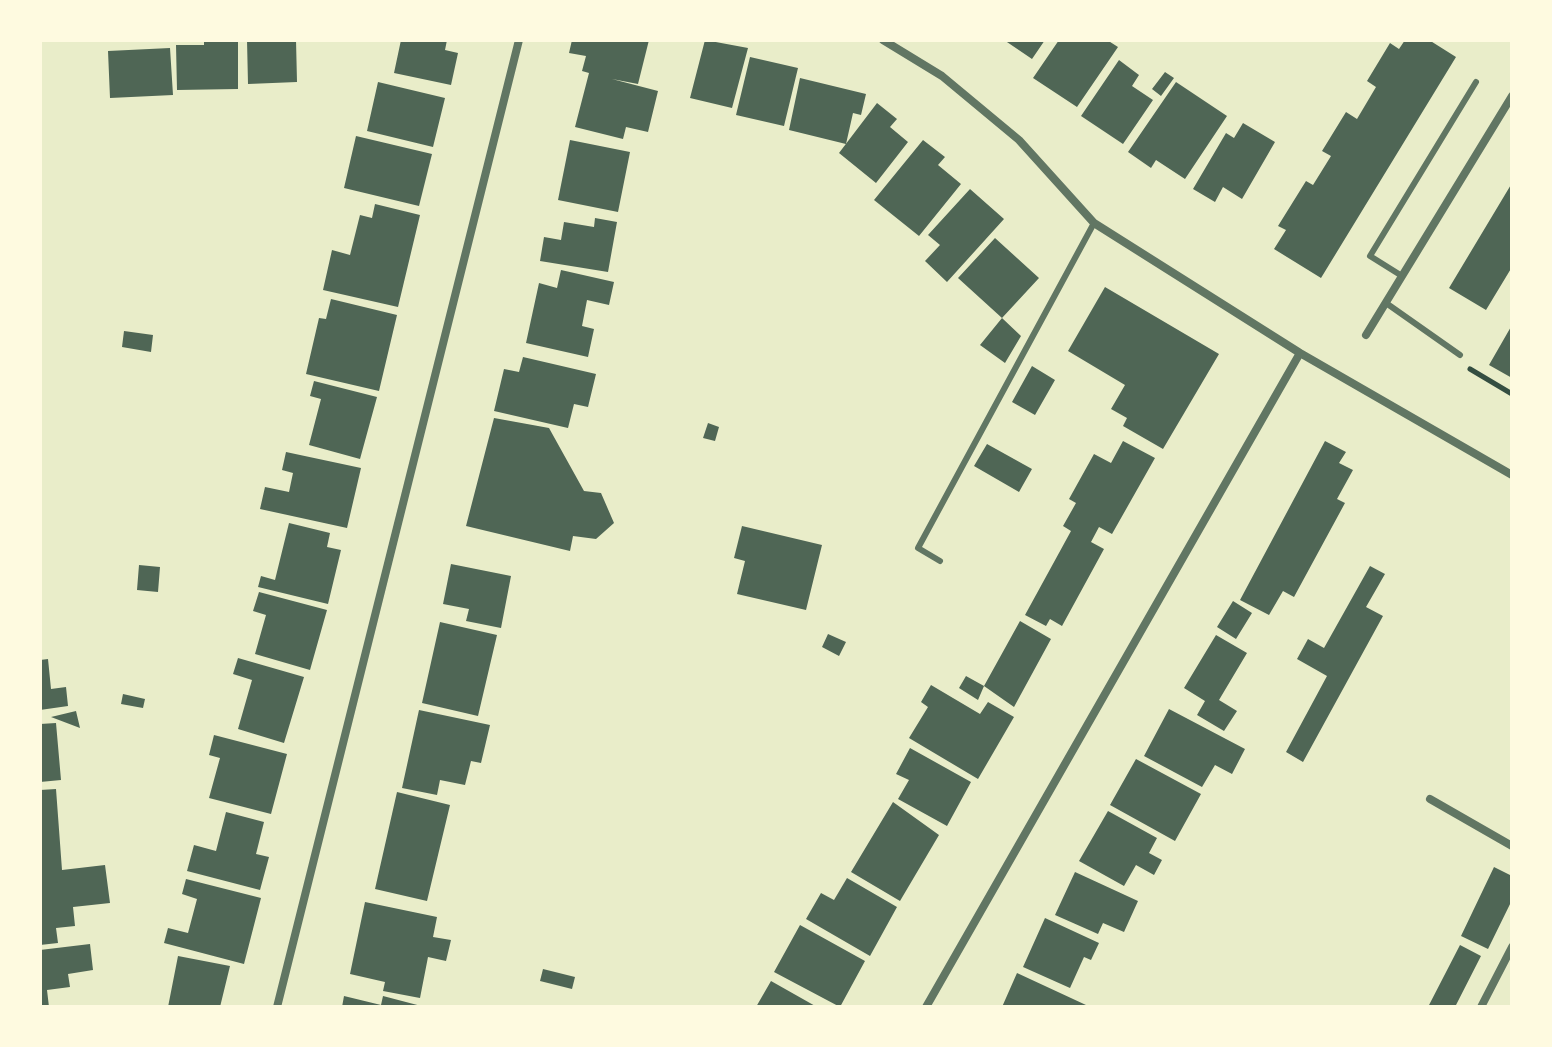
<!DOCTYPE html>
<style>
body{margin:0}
#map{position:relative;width:1552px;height:1047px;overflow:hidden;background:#e9edc9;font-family:"DM Sans",sans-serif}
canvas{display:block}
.frame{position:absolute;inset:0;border:42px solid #fefae0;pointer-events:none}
</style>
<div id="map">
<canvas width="1552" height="1047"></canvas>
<div class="frame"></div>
</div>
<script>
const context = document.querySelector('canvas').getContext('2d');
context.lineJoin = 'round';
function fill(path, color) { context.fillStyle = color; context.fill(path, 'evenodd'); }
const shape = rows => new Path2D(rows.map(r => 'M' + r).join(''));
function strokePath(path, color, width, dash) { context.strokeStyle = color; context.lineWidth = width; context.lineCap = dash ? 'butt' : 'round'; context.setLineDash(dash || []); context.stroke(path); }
fill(shape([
 [204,40,238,40,238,89,177,90,176,45,204,45],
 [247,40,296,40,297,82,248,84],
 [401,40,447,40,445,50,458,53,451,85,394,73],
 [572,40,649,40,638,84,612,79,658,91,648,132,626,127,623,139,575,127,589,73,582,71,586,56,569,53],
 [705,40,748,48,732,108,690,98],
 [1004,40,1045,40,1032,59],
 [1059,40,1107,40,1118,47,1077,107,1033,78],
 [1405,40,1429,40,1456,57,1321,278,1274,249,1286,230,1278,226,1306,181,1313,185,1331,156,1322,151,1346,112,1357,119,1376,87,1367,81,1390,43,1399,49],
 [170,48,173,95,110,98,108,51],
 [750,57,798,68,784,126,736,115],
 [1119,60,1139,75,1132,86,1153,100,1123,144,1081,116],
 [1165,72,1174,78,1161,96,1152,89],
 [800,78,866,94,861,115,853,113,846,144,789,130],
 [378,82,445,98,433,147,367,131],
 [1176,82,1227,116,1185,179,1156,160,1151,168,1128,152],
 [877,103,897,119,890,127,908,142,876,183,839,153],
 [1243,123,1275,142,1242,199,1223,187,1215,202,1193,189,1226,133,1234,138],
 [356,136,432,154,419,206,344,188],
 [570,140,630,152,618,212,558,200],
 [923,140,945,157,938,165,961,184,919,236,874,200],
 [1512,183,1512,267,1486,310,1449,288],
 [970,189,1004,219,947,282,925,261,940,245,928,235],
 [375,204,420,215,398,307,323,290,332,250,350,255,360,215,372,218],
 [595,218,617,222,608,272,540,261,544,237,561,240,564,222,594,227],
 [995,238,1039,278,1002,318,958,278],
 [561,270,614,282,609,305,587,300,582,326,594,329,588,357,526,343,539,283,557,288],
 [1105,287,1219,354,1163,449,1123,426,1127,418,1111,409,1125,385,1068,351],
 [331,299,397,315,379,391,306,374,319,318,326,319],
 [1002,318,1021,336,1005,363,980,345],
 [1512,325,1512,378,1489,365],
 [124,331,153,335,151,352,122,347],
 [523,357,596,374,588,407,574,404,568,428,494,411,504,369,519,372],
 [1032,366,1055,380,1035,415,1012,402],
 [314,381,377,397,360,459,309,445,321,399,310,396],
 [494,418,549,428,584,491,601,493,614,523,596,539,573,536,570,551,466,526],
 [708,423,719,427,715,441,703,438],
 [1123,441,1155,458,1112,534,1099,527,1091,542,1104,549,1062,626,1050,619,1046,626,1025,615,1071,531,1063,526,1076,503,1069,499,1094,454,1111,463],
 [1325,441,1346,452,1339,463,1353,470,1337,499,1345,503,1294,597,1283,591,1269,615,1240,600],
 [987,444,1032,469,1019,492,974,466],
 [286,452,361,468,347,528,260,509,265,487,289,492,293,473,282,470],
 [289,523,330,533,327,547,341,550,328,604,258,587,261,576,275,580],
 [742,526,822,545,806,610,737,594,745,561,734,558],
 [451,564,511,576,501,628,466,621,469,609,443,604],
 [139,565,160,567,158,592,137,590],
 [1370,566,1385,574,1366,607,1383,616,1303,762,1286,752,1327,676,1297,659,1308,639,1324,648],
 [259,592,327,610,310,670,255,654,266,615,253,611],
 [1233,601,1252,613,1236,639,1217,627],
 [1020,621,1051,639,1014,707,984,686,978,700,959,688,966,676,984,686],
 [440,622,497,635,478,716,422,703],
 [828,634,846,642,839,656,822,647],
 [1216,635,1247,653,1219,700,1237,711,1224,731,1197,715,1205,701,1184,688],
 [238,658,304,677,284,743,238,729,252,680,233,674],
 [48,659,51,689,66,687,68,706,40,710,40,660],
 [931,685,980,714,988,702,1014,717,978,779,909,738,928,707,921,702],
 [123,694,145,699,143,708,121,704],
 [1169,709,1245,749,1232,774,1215,765,1202,787,1144,756],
 [419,710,490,725,481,763,471,761,465,785,440,780,437,795,402,788],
 [76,711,80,728,51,717],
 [56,723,61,780,40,782,40,724],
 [214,735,287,754,271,814,209,798,220,758,209,755],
 [910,748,971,782,947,826,898,799,909,780,896,774],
 [1136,759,1201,794,1175,841,1110,805],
 [56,789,62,870,105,865,110,903,73,907,75,926,56,928,58,943,40,945,40,790],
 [397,792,450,805,427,901,375,889],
 [893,802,939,835,900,901,851,872],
 [1108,811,1157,838,1149,853,1162,860,1154,875,1136,865,1124,886,1079,861],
 [226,812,264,822,256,854,269,857,260,890,187,871,194,845,216,851],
 [1494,867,1512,876,1512,900,1488,949,1461,936],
 [1075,872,1138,901,1124,932,1103,923,1098,934,1055,915],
 [847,878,897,907,870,956,806,919,821,893,834,900],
 [186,879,261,898,244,964,164,943,168,928,188,933,197,899,182,894],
 [365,902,437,917,433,937,451,940,446,961,428,957,420,998,383,991,385,982,350,974],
 [1045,918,1099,943,1091,960,1084,957,1070,988,1023,967],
 [800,925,865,961,840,1007,774,972],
 [90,944,93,970,68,974,70,987,47,990,49,1007,40,1007,40,950],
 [1460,945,1481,956,1455,1007,1428,1007],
 [178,956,230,966,220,1007,168,1007],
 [543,969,575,977,572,989,540,981],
 [1017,973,1086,1005,1085,1007,1002,1007],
 [771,981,817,1007,756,1007],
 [344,996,381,1005,383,996,425,1007,342,1007]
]), '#4f6655');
strokePath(shape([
 [1470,369,1512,394]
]), '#344e41', 5);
strokePath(shape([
 [1402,276,1370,256,1476,82],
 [1386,303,1460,355],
 [940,561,918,548,1094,223]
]), '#617663', 6);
strokePath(shape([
 [883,40,942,76,1019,140,1094,223,1300,353,1512,475],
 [1366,335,1512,96],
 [1430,799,1512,846],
 [277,1007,519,40],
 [926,1007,1300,353],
 [1481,1007,1512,947]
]), '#617663', 8);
</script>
